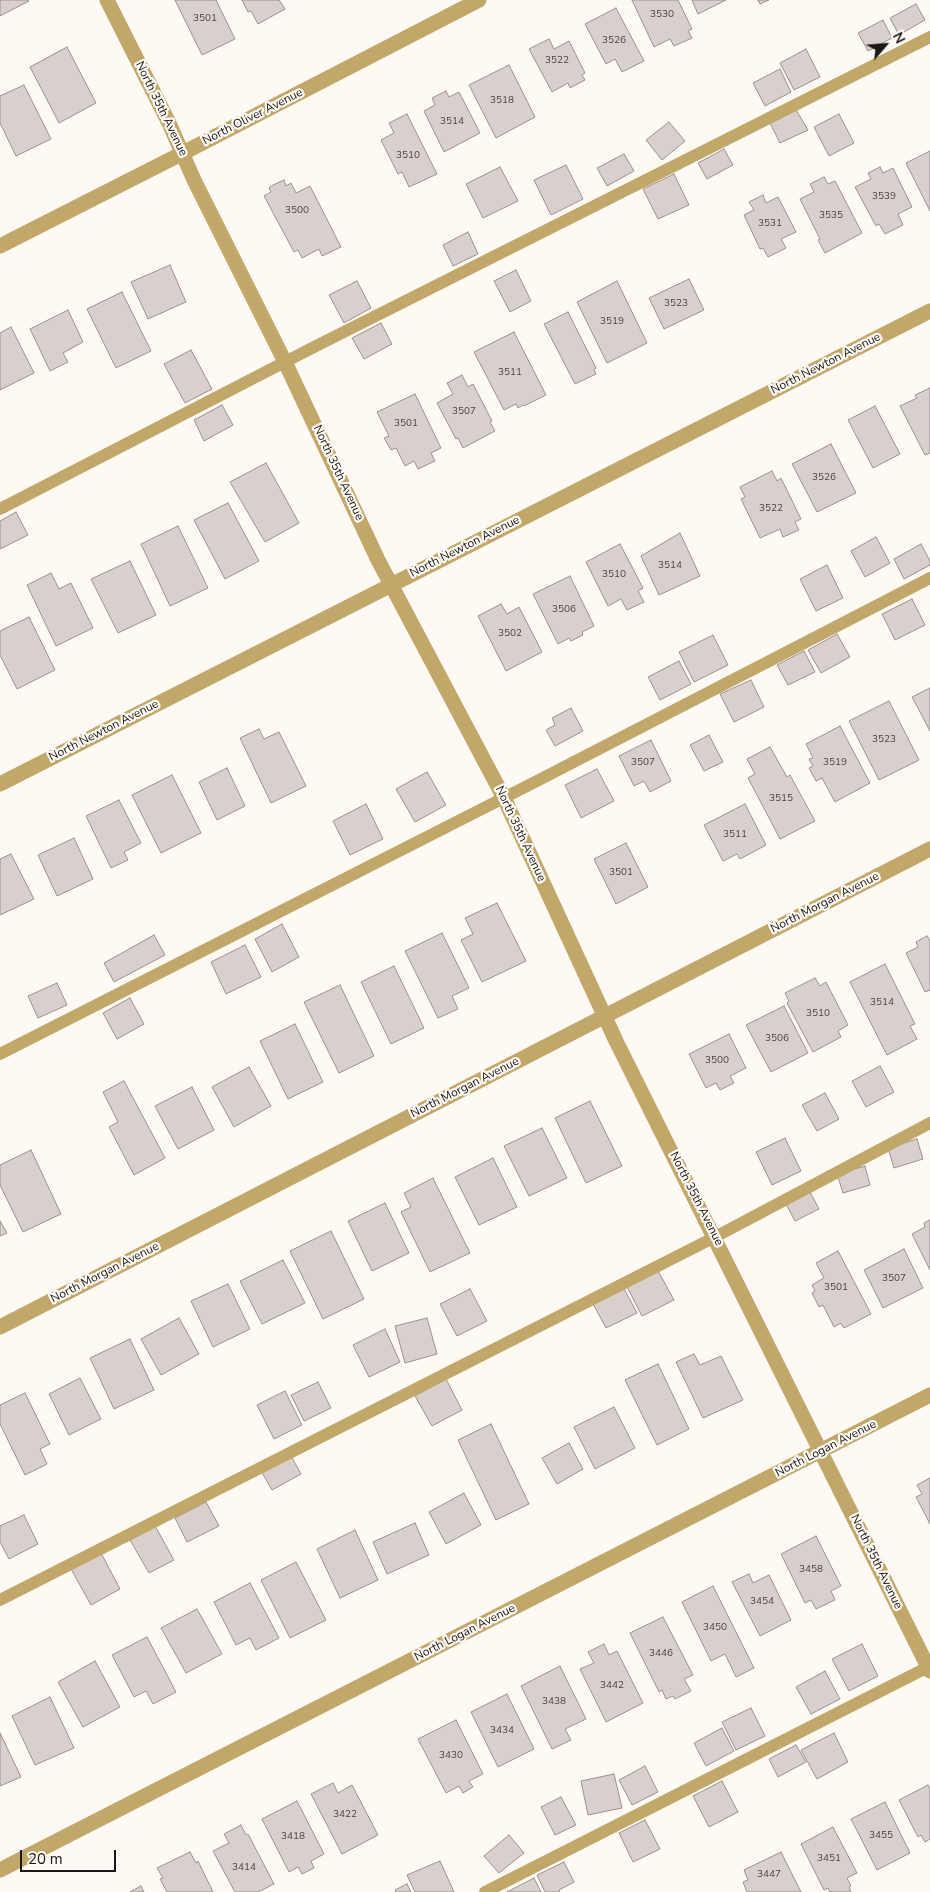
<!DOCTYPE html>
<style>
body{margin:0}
#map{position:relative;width:930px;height:1892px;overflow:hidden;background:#fff9f4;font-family:"Nunito Sans",sans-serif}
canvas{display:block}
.north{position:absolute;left:860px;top:20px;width:50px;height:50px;-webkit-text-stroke:4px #fff9f4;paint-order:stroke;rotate:63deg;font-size:14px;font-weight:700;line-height:20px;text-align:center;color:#1b1817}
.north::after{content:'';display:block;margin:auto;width:18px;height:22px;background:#1b1817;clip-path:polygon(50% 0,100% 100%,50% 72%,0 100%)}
.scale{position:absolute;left:20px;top:1850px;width:96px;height:22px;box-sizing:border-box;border:2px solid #1b1817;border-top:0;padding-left:6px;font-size:15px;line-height:18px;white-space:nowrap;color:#1b1817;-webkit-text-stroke:4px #fff9f4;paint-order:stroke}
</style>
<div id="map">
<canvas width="930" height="1892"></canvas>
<div class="north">N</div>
<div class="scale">20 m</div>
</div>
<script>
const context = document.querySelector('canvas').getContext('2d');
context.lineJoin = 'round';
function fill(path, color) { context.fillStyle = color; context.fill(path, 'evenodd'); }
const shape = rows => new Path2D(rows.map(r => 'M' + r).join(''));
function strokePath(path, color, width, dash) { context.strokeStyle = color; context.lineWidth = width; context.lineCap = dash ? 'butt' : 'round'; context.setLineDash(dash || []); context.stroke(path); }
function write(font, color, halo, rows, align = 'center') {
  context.font = font + ' "Nunito Sans",sans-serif'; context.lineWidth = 4.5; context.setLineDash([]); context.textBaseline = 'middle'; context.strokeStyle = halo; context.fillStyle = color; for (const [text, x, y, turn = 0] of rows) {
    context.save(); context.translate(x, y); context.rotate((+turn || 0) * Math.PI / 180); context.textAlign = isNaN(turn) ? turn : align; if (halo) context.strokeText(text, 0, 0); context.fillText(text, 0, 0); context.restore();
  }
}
const building = shape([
 [0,0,28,0,29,1,0,16,0,0],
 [175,0,216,0,235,39,202,55,175,0],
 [242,0,279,0,285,9,258,24,251,11,248,12,242,0],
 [632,0,678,0,692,29,688,31,692,38,674,46,670,39,654,47,632,0],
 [692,0,726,0,698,14,692,0],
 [758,0,769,0,760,4,758,0],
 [916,4,925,20,899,35,890,18,916,4],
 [616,8,644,61,622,72,615,59,606,64,585,24,616,8],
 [883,20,892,38,868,51,858,33,883,20],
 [549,39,554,49,569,41,585,73,582,75,585,80,570,88,568,83,552,92,529,49,549,39],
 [67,47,96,103,59,123,30,67,67,47],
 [806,49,820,77,794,90,780,63,806,49],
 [509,65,535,117,496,138,469,85,509,65],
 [780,69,791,92,765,106,753,83,780,69],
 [24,85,51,139,16,156,0,123,0,96,24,85],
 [446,91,449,97,459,92,480,133,444,152,424,111,435,105,432,98,446,91],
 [796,110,808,130,780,143,770,123,796,110],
 [407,114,437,174,409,187,402,172,398,174,381,140,394,133,389,123,407,114],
 [839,114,854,143,829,156,814,127,839,114],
 [669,122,685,141,662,160,646,140,669,122],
 [724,149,733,165,707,179,698,163,724,149],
 [930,151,930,211,906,163,930,151],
 [624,154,634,171,607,186,597,168,624,154],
 [566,165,583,199,551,215,534,180,566,165],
 [500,167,518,201,483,218,466,184,500,167],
 [880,167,883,173,893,168,912,207,898,214,903,225,885,234,879,224,876,226,855,187,871,179,868,173,880,167],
 [674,174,689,205,658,219,643,189,674,174],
 [824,177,828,184,835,181,862,233,825,253,818,240,820,239,800,199,814,192,810,184,824,177],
 [284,180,286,186,291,183,296,193,310,186,341,247,322,256,319,249,302,258,298,250,294,252,264,196,271,192,269,188,273,185,284,180],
 [763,195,766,203,778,197,796,232,781,239,786,248,768,257,763,248,760,249,744,215,754,210,749,202,763,195],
 [468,232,478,254,453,266,443,245,468,232],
 [170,265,186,302,148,319,131,282,170,265],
 [516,270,531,301,510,312,494,281,516,270],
 [689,279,704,310,664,329,649,298,689,279],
 [357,281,371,308,344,323,329,295,357,281],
 [617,281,647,343,607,363,577,302,617,281],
 [122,292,151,351,116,368,87,309,122,292],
 [68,310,83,342,63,353,68,362,50,371,30,329,68,310],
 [568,312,596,368,594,369,596,374,575,384,544,324,568,312],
 [381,323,392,344,364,359,352,338,381,323],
 [11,327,34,373,0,390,0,333,11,327],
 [514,332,546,395,524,406,523,405,518,408,516,404,504,410,474,352,514,332],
 [191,350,212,389,185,403,164,364,191,350],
 [462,375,468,387,473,384,492,421,490,422,495,431,463,448,458,438,456,439,437,403,453,394,447,383,462,375],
 [930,388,930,453,925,455,900,406,917,398,915,395,930,388],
 [415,394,441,448,431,453,435,461,418,469,414,461,405,466,396,448,391,450,384,438,389,436,377,412,415,394],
 [222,405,233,425,204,441,194,420,222,405],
 [875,406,900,454,873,468,848,420,875,406],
 [831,444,856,493,817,512,792,464,831,444],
 [266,463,299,523,265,542,230,482,266,463],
 [772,471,777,481,781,478,801,519,795,522,799,530,783,537,780,529,760,538,741,499,745,497,740,487,772,471],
 [228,503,259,561,225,579,194,520,228,503],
 [16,512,28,535,0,549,0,521,16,512],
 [178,526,208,588,170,606,141,544,178,526],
 [680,533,700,576,659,595,641,556,680,533],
 [876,537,890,563,865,577,851,551,876,537],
 [620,544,643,588,638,591,644,602,627,610,621,599,608,606,586,562,620,544],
 [921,544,930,561,930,565,904,579,894,559,921,544],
 [130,561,156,615,118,633,91,579,130,561],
 [827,565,843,598,816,611,800,579,827,565],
 [51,573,59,589,71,583,93,628,56,646,27,585,51,573],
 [570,576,594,626,582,632,583,635,571,641,569,638,558,644,533,594,570,576],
 [912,599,925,625,895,640,882,614,912,599],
 [501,604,507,614,519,607,542,652,506,671,478,616,501,604],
 [29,617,55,670,17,689,0,655,0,631,29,617],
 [837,634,850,657,821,673,808,650,837,634],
 [713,635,728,665,694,682,679,652,713,635],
 [804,651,815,672,788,685,777,665,804,651],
 [679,661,691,684,660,700,648,677,679,661],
 [751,680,764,707,734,722,720,694,751,680],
 [930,688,930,731,912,697,930,688],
 [889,701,919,760,879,780,849,721,889,701],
 [571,708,583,731,555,746,546,730,555,725,552,718,571,708],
 [840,726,870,783,835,802,822,778,816,781,809,768,813,766,809,759,813,758,806,744,840,726],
 [259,729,264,739,279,732,306,786,271,803,240,738,259,729],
 [709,735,723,762,704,771,690,745,709,735],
 [651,740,671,781,650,792,644,781,634,786,619,756,651,740],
 [770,747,787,777,790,775,815,821,780,839,748,778,755,774,747,759,770,747],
 [227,768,245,806,217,820,199,782,227,768],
 [597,769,614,801,581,818,565,785,597,769],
 [427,772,446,805,415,822,396,789,427,772],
 [172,775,201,833,161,853,132,795,172,775],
 [119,800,141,843,124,852,128,860,111,868,86,816,119,800],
 [366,804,383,839,350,855,333,821,366,804],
 [745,804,766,845,740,859,737,854,723,861,704,825,745,804],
 [74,838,93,879,57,896,38,855,74,838],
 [626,843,648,887,616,904,594,859,626,843],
 [11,854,34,899,0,915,0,859,11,854],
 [497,903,526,961,482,982,461,940,473,934,465,918,497,903],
 [282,924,299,957,272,972,255,939,282,924],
 [442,933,469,988,452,996,458,1009,438,1018,405,951,442,933],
 [154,935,165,955,114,982,104,963,154,935],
 [927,936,930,941,930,990,925,992,906,953,918,947,916,942,927,936],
 [245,945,261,977,226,994,211,962,245,945],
 [885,964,915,1024,910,1026,917,1039,887,1055,850,982,885,964],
 [394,966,424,1028,391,1044,361,982,394,966],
 [815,978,820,986,826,982,848,1025,838,1031,841,1037,813,1052,787,1003,789,1001,785,993,815,978],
 [57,983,67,1005,38,1018,28,996,57,983],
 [340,985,374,1056,339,1073,304,1002,340,985],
 [130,998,144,1024,117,1039,103,1013,130,998],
 [784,1006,808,1053,771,1072,746,1025,784,1006],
 [295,1024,323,1082,288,1099,260,1041,295,1024],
 [729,1034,746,1068,730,1076,734,1083,720,1090,716,1083,706,1088,689,1054,729,1034],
 [880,1066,894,1092,866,1107,852,1081,880,1066],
 [249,1067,271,1106,234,1127,212,1087,249,1067],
 [124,1081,165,1158,134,1175,109,1127,118,1122,103,1092,124,1081],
 [192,1087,214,1130,178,1149,155,1106,192,1087],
 [825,1093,839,1119,817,1131,802,1105,825,1093],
 [590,1101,622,1166,586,1183,555,1118,590,1101],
 [542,1128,567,1178,529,1196,504,1146,542,1128],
 [785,1138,801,1171,772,1185,756,1152,785,1138],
 [917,1139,923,1159,894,1168,888,1148,917,1139],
 [31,1150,61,1214,23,1232,0,1185,0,1165,31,1150],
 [493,1158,517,1207,479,1225,455,1177,493,1158],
 [865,1166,870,1185,843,1193,837,1174,865,1166],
 [433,1178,470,1253,430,1272,401,1212,411,1207,404,1193,433,1178],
 [810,1192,819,1209,795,1221,786,1204,810,1192],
 [385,1203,409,1253,372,1271,348,1221,385,1203],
 [930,1220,930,1270,912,1234,925,1227,924,1223,930,1220],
 [0,1221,7,1233,0,1236,0,1221],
 [331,1231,364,1299,323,1319,290,1251,331,1231],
 [904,1249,923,1288,883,1308,864,1270,904,1249],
 [838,1251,871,1314,844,1328,841,1323,834,1327,823,1305,819,1307,812,1293,815,1291,812,1285,824,1278,816,1263,838,1251],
 [283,1260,305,1303,262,1324,240,1281,283,1260],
 [656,1267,674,1300,642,1316,625,1283,656,1267],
 [228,1284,250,1329,213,1347,191,1301,228,1284],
 [622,1285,637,1313,606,1328,591,1300,622,1285],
 [470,1289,487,1321,457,1336,440,1304,470,1289],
 [179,1318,199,1354,161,1375,141,1339,179,1318],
 [427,1318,437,1354,405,1363,395,1326,427,1318],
 [385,1329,400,1362,369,1377,353,1345,385,1329],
 [130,1339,154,1390,114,1409,90,1358,130,1339],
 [694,1354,700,1365,721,1356,743,1400,703,1418,676,1362,694,1354],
 [658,1364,689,1429,657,1445,625,1380,658,1364],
 [80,1378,101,1419,69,1435,49,1394,80,1378],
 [446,1379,462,1410,432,1426,415,1396,446,1379],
 [318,1382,331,1408,304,1421,291,1395,318,1382],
 [285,1391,302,1425,274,1439,257,1405,285,1391],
 [25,1393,50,1444,40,1449,47,1464,25,1475,0,1424,0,1405,25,1393],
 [614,1407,635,1448,595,1469,574,1427,614,1407],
 [491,1424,529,1504,496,1520,458,1440,491,1424],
 [569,1443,583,1469,557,1484,542,1458,569,1443],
 [290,1454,301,1474,272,1490,260,1469,290,1454],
 [930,1478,930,1524,916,1497,922,1494,917,1485,930,1478],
 [464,1493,481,1525,446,1544,429,1512,464,1493],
 [206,1502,219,1526,187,1542,175,1518,206,1502],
 [24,1515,38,1544,9,1559,0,1542,0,1526,24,1515],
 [415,1523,429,1555,387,1574,373,1542,415,1523],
 [155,1526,174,1560,149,1573,130,1540,155,1526],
 [355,1530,378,1580,340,1598,317,1549,355,1530],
 [816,1536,841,1586,831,1591,835,1600,816,1609,811,1600,805,1603,781,1554,816,1536],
 [101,1553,120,1589,91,1605,71,1569,101,1553],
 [296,1562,326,1620,290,1638,261,1580,296,1562],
 [749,1574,753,1583,769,1575,791,1620,760,1636,732,1582,749,1574],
 [250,1583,279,1638,256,1650,250,1638,236,1645,214,1602,250,1583],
 [713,1586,754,1668,736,1677,725,1654,711,1661,682,1602,713,1586],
 [197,1609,222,1654,186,1673,161,1628,197,1609],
 [663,1617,693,1675,684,1679,691,1691,675,1699,673,1696,666,1699,662,1690,659,1692,630,1633,663,1617],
 [147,1637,176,1692,153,1704,146,1691,134,1697,112,1655,147,1637],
 [604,1644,609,1655,617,1651,643,1703,606,1722,580,1669,594,1663,588,1652,604,1644],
 [862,1644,878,1676,849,1691,832,1659,862,1644],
 [95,1661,120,1707,83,1727,58,1682,95,1661],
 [560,1666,586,1719,565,1729,571,1740,552,1749,521,1686,560,1666],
 [825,1671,840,1699,811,1714,796,1687,825,1671],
 [507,1694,534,1749,498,1767,471,1712,507,1694],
 [50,1697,74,1748,35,1765,12,1716,50,1697],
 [751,1708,765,1736,736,1750,722,1722,751,1708],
 [456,1720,483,1774,469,1781,473,1787,463,1793,459,1786,446,1793,418,1739,456,1720],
 [722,1728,734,1751,706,1766,694,1743,722,1728],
 [0,1733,21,1777,0,1786,0,1733],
 [834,1733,848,1762,817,1779,801,1750,834,1733],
 [796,1745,806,1762,778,1777,769,1759,796,1745],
 [645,1766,658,1792,632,1805,619,1780,645,1766],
 [614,1774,622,1808,588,1815,581,1781,614,1774],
 [722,1781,738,1812,709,1827,693,1796,722,1781],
 [333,1783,338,1793,352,1785,378,1835,342,1854,311,1794,333,1783],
 [928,1785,930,1789,930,1839,925,1842,921,1835,918,1837,899,1800,928,1785],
 [561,1797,576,1825,555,1835,541,1807,561,1797],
 [297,1801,324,1854,311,1861,314,1868,302,1874,298,1867,289,1872,262,1819,297,1801],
 [885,1802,910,1853,877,1870,851,1819,885,1802],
 [645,1820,660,1849,633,1862,619,1833,645,1820],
 [241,1825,246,1835,248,1834,274,1884,258,1892,235,1892,213,1851,229,1843,224,1834,241,1825],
 [833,1827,857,1873,847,1878,851,1886,849,1887,851,1892,830,1892,828,1888,824,1890,801,1844,833,1827],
 [509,1835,524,1853,499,1873,484,1856,509,1835],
 [190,1852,196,1863,198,1861,213,1892,167,1892,160,1879,163,1878,157,1868,190,1852],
 [781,1852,801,1892,747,1892,743,1882,748,1880,744,1870,781,1852],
 [440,1861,454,1892,415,1892,407,1875,440,1861],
 [564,1862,574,1882,559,1890,560,1892,545,1892,537,1875,564,1862],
 [534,1878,541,1892,507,1892,534,1878],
 [407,1884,411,1892,396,1892,395,1890,407,1884],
 [141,1886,144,1892,130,1892,141,1886]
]);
fill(building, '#d9d0ce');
strokePath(building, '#99918f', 1);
strokePath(shape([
 [0,509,314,347,930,37],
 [0,1054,535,782,930,578],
 [0,1600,715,1237,930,1123],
 [485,1892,930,1666]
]), '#c1a76a', 12);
strokePath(shape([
 [107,0,169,123,194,180,285,362,378,560,504,798,616,1041,930,1671],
 [0,246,183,153,479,0],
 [0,784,930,311],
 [0,1327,930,849],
 [0,1870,930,1395]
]), '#c1a76a', 15);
write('10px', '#4a4645', null, [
 ["3530",662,15],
 ["3501",205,19],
 ["3526",614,41],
 ["3522",557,61],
 ["3518",502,101],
 ["3514",452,122],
 ["3510",408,156],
 ["3539",884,197],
 ["3500",297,211],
 ["3535",831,216],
 ["3531",770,224],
 ["3523",676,304],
 ["3519",612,322],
 ["3511",510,373],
 ["3507",464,412],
 ["3501",406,424],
 ["3526",824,478],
 ["3522",771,509],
 ["3514",670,566],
 ["3510",614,575],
 ["3506",564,610],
 ["3502",510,634],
 ["3523",884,740],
 ["3507",643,763],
 ["3519",835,763],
 ["3515",781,799],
 ["3511",735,835],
 ["3501",621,873],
 ["3514",882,1003],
 ["3510",818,1014],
 ["3506",777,1039],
 ["3500",717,1061],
 ["3507",894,1279],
 ["3501",836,1288],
 ["3458",811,1570],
 ["3454",762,1602],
 ["3450",715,1628],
 ["3446",661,1654],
 ["3442",612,1686],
 ["3438",554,1702],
 ["3434",502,1731],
 ["3430",451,1756],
 ["3422",345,1815],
 ["3455",881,1836],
 ["3418",293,1837],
 ["3451",829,1859],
 ["3414",244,1868],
 ["3447",769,1875]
]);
write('12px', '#1b1817', '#fff9f4', [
 ["North 35th Avenue",161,109,64],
 ["North Oliver Avenue",253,117,-27],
 ["North Newton Avenue",826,364,-27],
 ["North 35th Avenue",338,473,65],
 ["North Newton Avenue",465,547,-27],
 ["North Newton Avenue",104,731,-27],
 ["North 35th Avenue",520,834,65],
 ["North Morgan Avenue",825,903,-27],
 ["North Morgan Avenue",465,1088,-27],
 ["North 35th Avenue",696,1199,63],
 ["North Morgan Avenue",105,1273,-27],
 ["North Logan Avenue",826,1449,-27],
 ["North 35th Avenue",876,1562,64],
 ["North Logan Avenue",465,1633,-27]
]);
</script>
